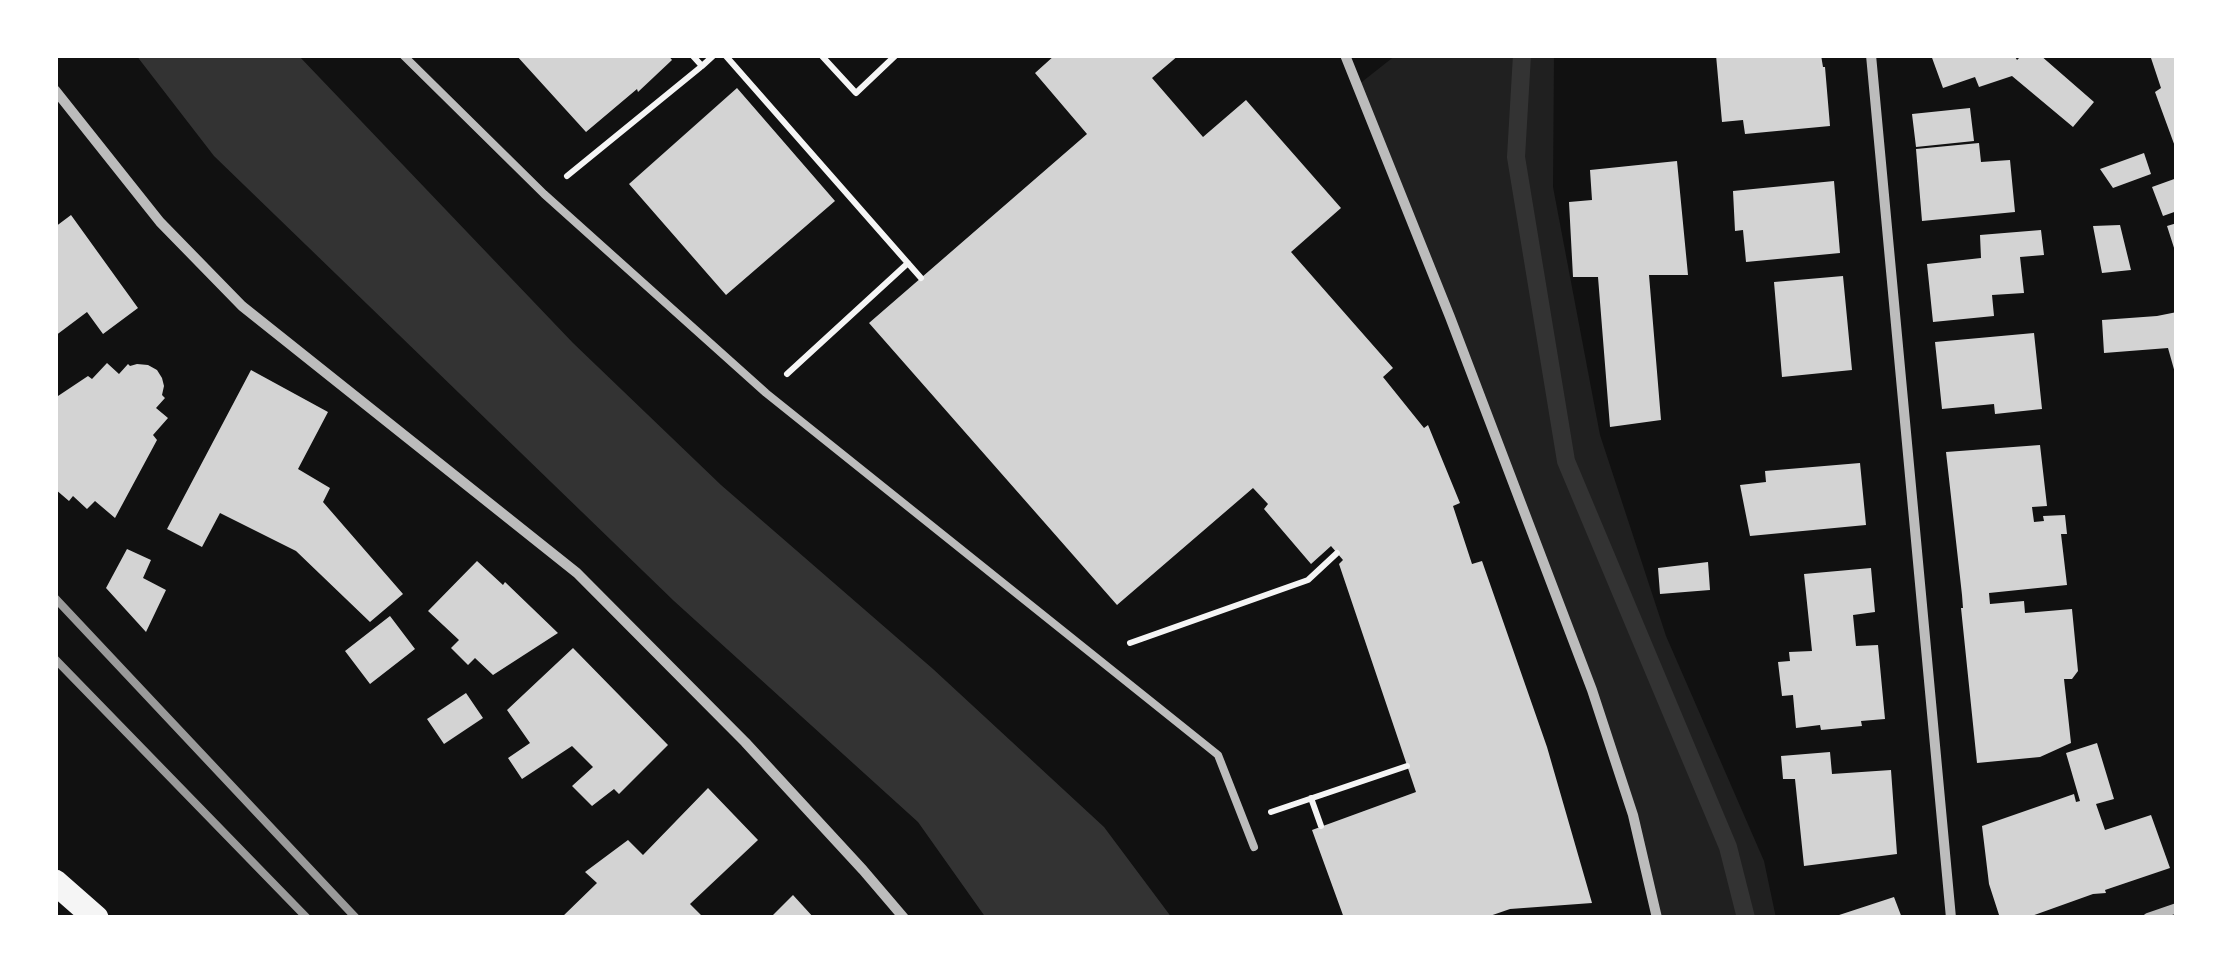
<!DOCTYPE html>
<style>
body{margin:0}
#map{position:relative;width:2232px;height:973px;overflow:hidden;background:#111;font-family:"Open Sans",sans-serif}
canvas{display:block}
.frame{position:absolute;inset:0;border:58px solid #fff;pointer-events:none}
</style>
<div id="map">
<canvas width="2232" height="973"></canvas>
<div class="frame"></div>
</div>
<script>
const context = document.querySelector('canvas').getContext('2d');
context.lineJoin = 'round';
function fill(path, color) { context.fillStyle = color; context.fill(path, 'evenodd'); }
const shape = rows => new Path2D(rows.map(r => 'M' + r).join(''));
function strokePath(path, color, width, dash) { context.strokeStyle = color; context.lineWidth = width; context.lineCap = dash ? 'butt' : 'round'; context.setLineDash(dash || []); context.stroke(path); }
fill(shape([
 [1396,55,1554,55,1553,187,1600,435,1666,636,1764,861,1776,918,1656,918,1653,900,1592,690,1358,85]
]), '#202020');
fill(shape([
 [136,55,298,55,573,343,721,485,933,669,1104,827,1172,918,986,918,918,822,674,601,214,156]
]), '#333');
strokePath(shape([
 [1522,55,1516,157,1566,461,1728,847,1746,918]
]), '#333', 18);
fill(shape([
 [516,55,668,55,672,60,638,92,637,89,586,132],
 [1055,55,1179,55,1152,78,1203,137,1246,100,1341,208,1291,252,1393,368,1383,377,1424,428,1428,425,1460,503,1453,506,1472,564,1482,561,1547,747,1592,903,1510,909,1484,918,1344,918,1312,830,1416,792,1339,564,1343,560,1331,546,1311,564,1264,509,1268,504,1253,488,1117,605,869,323,1087,134,1035,73],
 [1716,55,1821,55,1823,67,1825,67,1830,126,1745,134,1743,120,1722,122],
 [1931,55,2014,55,2017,60,2022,55,2040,55,2094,102,2073,127,2012,76,1979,87,1975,77,1943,88],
 [2150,55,2177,55,2177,152,2155,92,2161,88],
 [737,88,835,201,726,295,629,184],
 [1970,108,1974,141,1916,147,1912,114],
 [1979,143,1981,162,2010,160,2015,212,1922,221,1916,149],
 [2144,153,2151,174,2113,188,2100,169],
 [1677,161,1688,275,1649,275,1661,420,1610,427,1598,277,1573,277,1569,202,1592,200,1590,170],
 [2177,178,2177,211,2163,216,2152,187],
 [1834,181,1840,253,1746,262,1743,230,1735,231,1733,191],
 [71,215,138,308,103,334,87,312,55,336,55,227],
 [2177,223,2177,253,2176,254,2167,226],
 [2120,225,2131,270,2102,273,2093,226],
 [2041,230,2044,255,2020,257,2024,293,1992,295,1994,316,1933,322,1927,264,1981,258,1980,235],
 [1843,276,1852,370,1782,377,1774,282],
 [2177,312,2177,380,2168,348,2104,353,2102,320,2157,316],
 [2034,333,2042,409,1995,414,1994,404,1942,409,1935,342],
 [107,363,119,374,128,364,130,366,137,364,148,365,157,370,162,378,164,386,162,395,165,398,156,408,168,418,153,435,157,440,115,518,95,501,87,509,73,496,69,501,55,489,55,398,88,376,92,379],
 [251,370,328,412,298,469,330,488,323,502,403,594,370,622,296,551,220,513,202,547,167,529],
 [2040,445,2047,506,2032,507,2034,522,2044,521,2043,516,2065,515,2067,534,2061,534,2067,585,1989,593,1990,604,2024,601,2025,613,2072,609,2078,671,2072,679,2064,679,2071,743,2040,757,1977,763,1961,608,1963,608,1962,595,1946,452],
 [1860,463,1866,525,1750,536,1740,485,1766,482,1765,471],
 [127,549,151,560,143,578,166,590,146,632,106,588],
 [477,561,503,585,505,582,558,633,493,675,475,658,468,665,451,648,459,640,428,611],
 [1708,562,1710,590,1660,594,1658,568],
 [1871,568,1875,612,1853,615,1856,646,1878,645,1885,719,1861,721,1862,726,1821,730,1820,725,1796,728,1793,695,1782,696,1778,662,1790,661,1789,652,1812,651,1804,574],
 [390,616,415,649,370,684,345,651],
 [573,648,668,745,619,794,614,789,592,806,572,786,593,767,572,746,522,779,508,758,530,743,507,710],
 [466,693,483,718,444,744,427,719],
 [2097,743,2114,799,2096,804,2105,830,2151,815,2170,868,2105,890,2106,893,2093,894,2026,918,2000,918,1989,884,1982,826,2074,794,2076,802,2080,801,2066,753],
 [1830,752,1832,774,1891,770,1897,854,1804,866,1795,779,1783,779,1781,756],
 [708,788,758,840,690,904,704,918,561,918,597,883,585,872,628,840,643,855],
 [793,895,814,918,770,918],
 [1894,897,1902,918,1833,918,1833,917]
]), '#d3d3d3');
strokePath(shape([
 [725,55,921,278],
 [821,55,856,93,896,55],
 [702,66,714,55],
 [567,176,702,66,692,55],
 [787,374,908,263],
 [1130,643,1308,580,1337,553],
 [1311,798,1321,826],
 [1271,812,1407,766]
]), '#f5f5f5', 6);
strokePath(shape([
 [403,55,544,194,766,393,1218,755,1254,847]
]), '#bcbcbc', 8);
strokePath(shape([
 [1345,55,1450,317,1592,690,1633,815,1657,918],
 [1871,55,1951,918],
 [55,90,160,222,242,306,577,573,745,742,863,870,904,918],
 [2148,918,2177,908]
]), '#bcbcbc', 10);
strokePath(shape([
 [55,882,96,918]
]), '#f5f5f5', 25);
strokePath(shape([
 [55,598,356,918],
 [55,659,307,918]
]), '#9a9a9a', 8);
</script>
